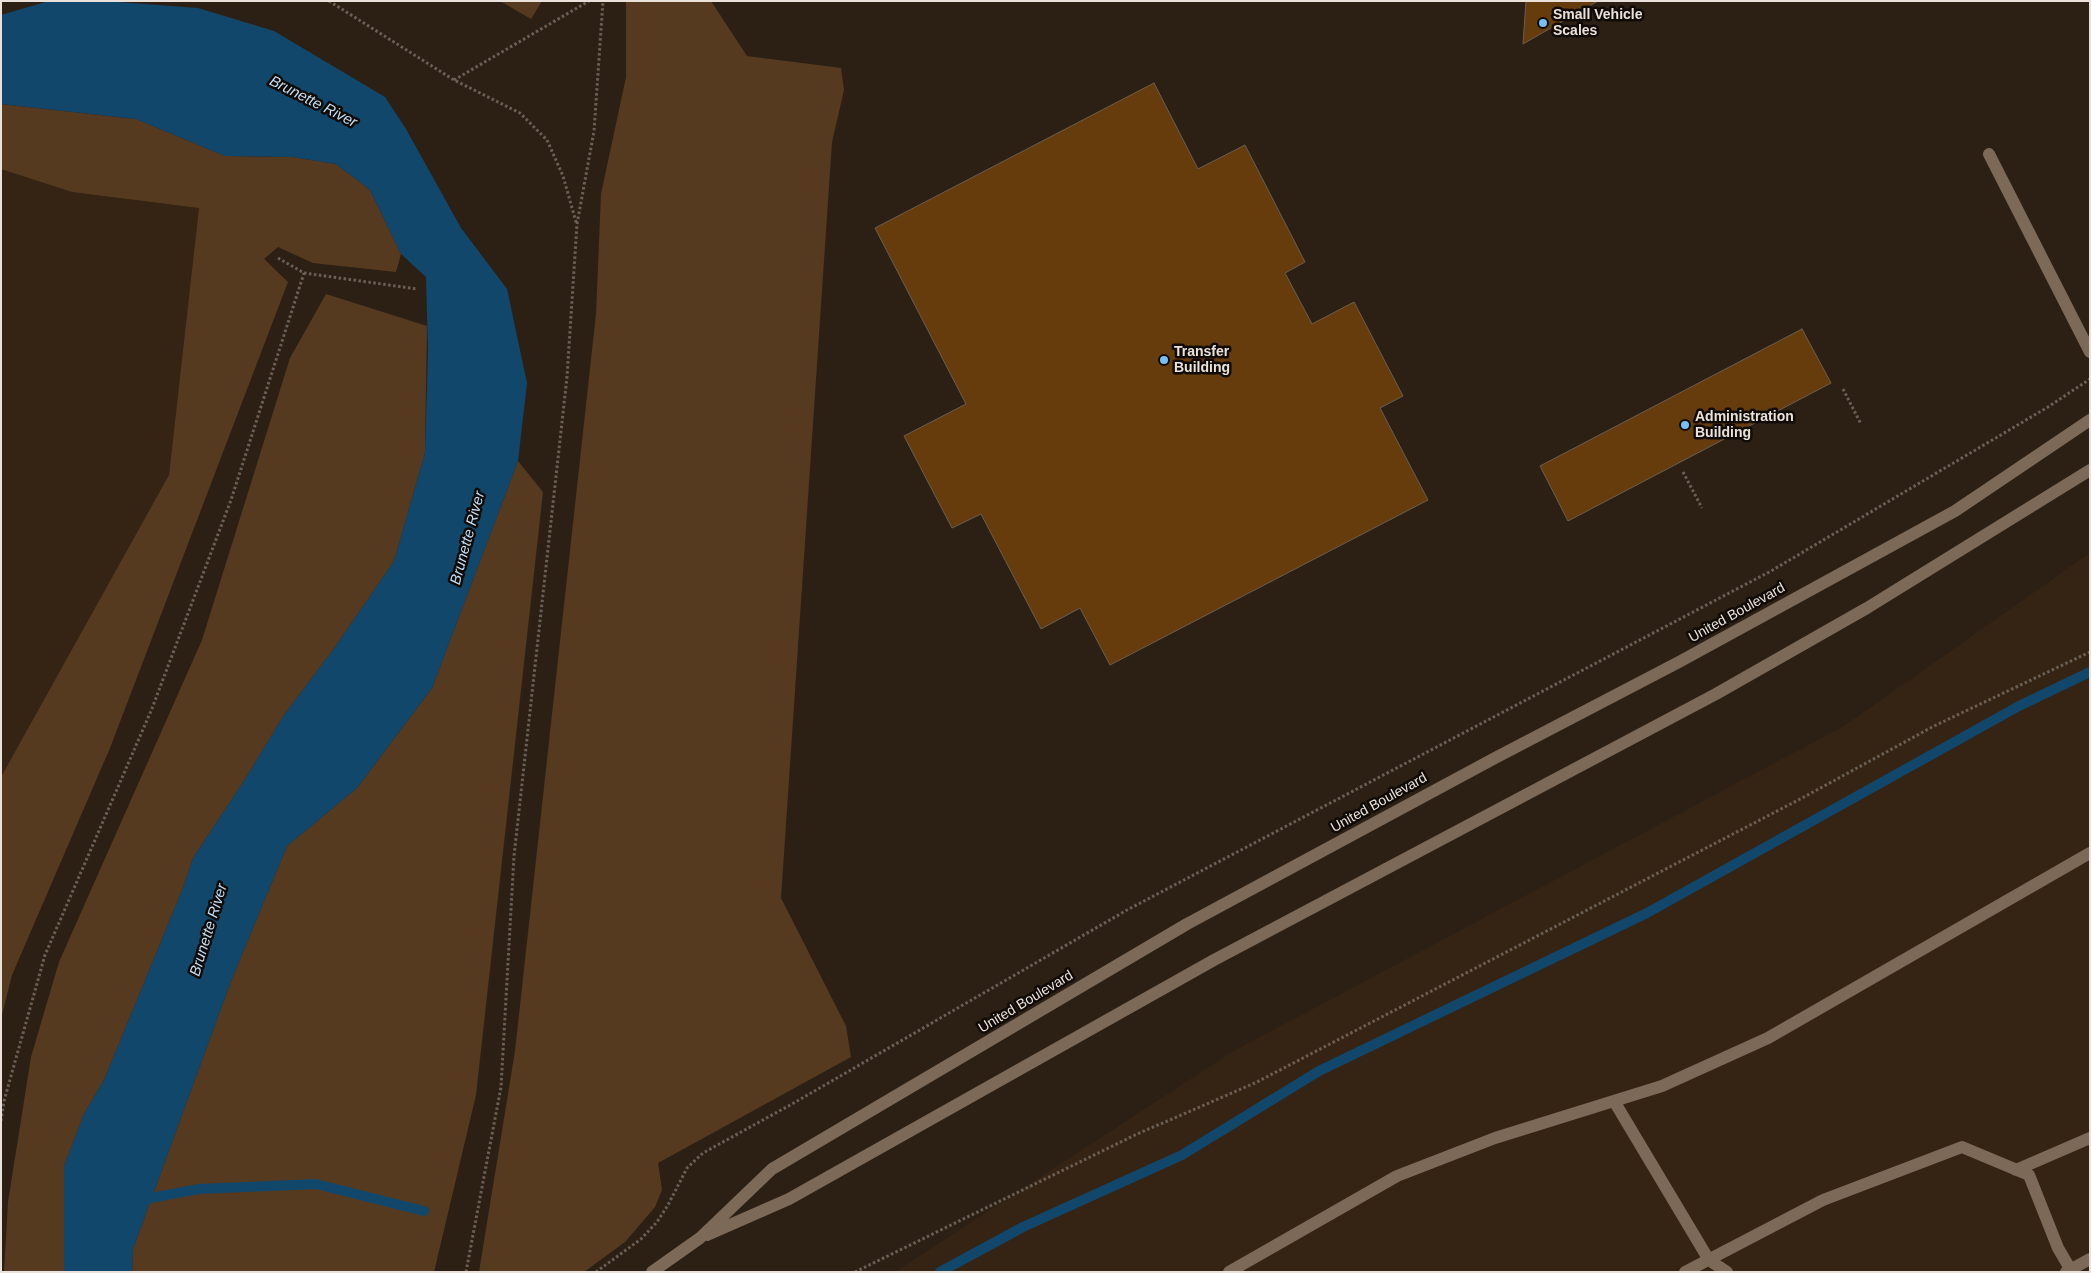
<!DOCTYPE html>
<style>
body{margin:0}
#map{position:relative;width:2091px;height:1273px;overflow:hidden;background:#2c2015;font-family:Helvetica,sans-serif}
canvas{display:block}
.frame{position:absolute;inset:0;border:2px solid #eae2da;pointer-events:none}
</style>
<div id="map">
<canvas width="2091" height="1273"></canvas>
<div class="frame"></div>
</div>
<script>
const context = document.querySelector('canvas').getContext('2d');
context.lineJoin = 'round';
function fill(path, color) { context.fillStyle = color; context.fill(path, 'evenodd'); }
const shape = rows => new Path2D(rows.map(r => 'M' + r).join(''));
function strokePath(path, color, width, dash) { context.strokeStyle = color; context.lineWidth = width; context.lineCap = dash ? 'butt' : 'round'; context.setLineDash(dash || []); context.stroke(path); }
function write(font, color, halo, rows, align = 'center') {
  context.font = font + ' Helvetica,sans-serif'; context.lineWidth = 5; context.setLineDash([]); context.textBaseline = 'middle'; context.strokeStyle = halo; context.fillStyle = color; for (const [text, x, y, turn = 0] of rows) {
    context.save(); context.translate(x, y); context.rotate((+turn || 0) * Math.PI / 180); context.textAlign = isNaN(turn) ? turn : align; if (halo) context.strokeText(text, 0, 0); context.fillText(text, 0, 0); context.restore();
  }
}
fill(shape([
 [1,169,72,192,199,207,169,475,1,777],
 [2090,553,2090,1272,895,1272,1232,1052,1844,726]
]), '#352414');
fill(shape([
 [500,1,542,1,531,19],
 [626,1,711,1,747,56,841,68,844,90,832,142,781,898,846,1026,851,1057,658,1163,662,1190,655,1207,625,1242,584,1272,479,1272,515,1051,596,314,601,194,626,77],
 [1,104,136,119,225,156,293,157,336,164,370,190,401,254,396,272,313,263,278,247,264,259,288,282,110,748,12,975,1,1019,1,777,169,475,199,208,72,192,1,169],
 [326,294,427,326,425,453,394,561,333,650,284,715,242,784,193,858,183,888,104,1080,84,1114,64,1166,64,1272,4,1272,8,1202,31,1057,59,962,202,640,290,358],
 [518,461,543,492,476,1095,434,1272,132,1272,133,1249,231,981,287,846,357,788,432,688]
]), '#553a20');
fill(shape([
 [49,1,104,1,198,8,274,31,385,97,406,129,461,228,507,289,527,383,518,461,432,688,357,788,287,846,231,981,133,1249,132,1272,64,1272,64,1166,84,1114,104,1080,183,888,193,858,242,784,284,715,333,650,394,561,425,453,428,351,426,277,401,254,370,190,336,164,293,157,225,156,136,119,1,104,1,15]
]), '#12476c');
strokePath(shape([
 [140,1200,199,1189,316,1184,424,1211],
 [940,1272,1023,1227,1182,1155,1319,1071,1647,913,2019,706,2090,672]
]), '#12476c', 10);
const building = shape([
 [1526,1,1598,1,1523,44,1526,1],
 [1154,83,1198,169,1245,145,1305,262,1285,273,1312,324,1354,302,1403,396,1380,408,1428,500,1110,665,1080,608,1041,629,981,514,952,528,904,436,966,404,875,228,1154,83],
 [1802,329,1831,383,1568,521,1540,466,1802,329]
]);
fill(building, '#663c0c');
strokePath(building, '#6c5e51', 1);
strokePath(shape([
 [329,1,454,80,520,113,547,140,563,176,576,222],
 [454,80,589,1],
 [278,258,304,273,417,289],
 [1843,389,1861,424],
 [1683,472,1702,508],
 [1,1121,4,1101,45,955,151,711,231,500,304,273],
 [466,1272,501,1087,514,856,567,377,577,224,594,131,603,1],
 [596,1272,641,1239,657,1222,668,1205,687,1168,703,1153,792,1104,1127,910,1771,571,2048,407,2090,379],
 [855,1272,1135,1135,1255,1083,1804,797,1934,726,2090,652]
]), '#6b6056', 3, [2.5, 2.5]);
strokePath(shape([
 [1989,154,2090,352],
 [1614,1101,1709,1260,1727,1272],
 [2016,1170,2090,1138],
 [707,1235,789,1199,1214,960,1716,694,1867,608,2090,470],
 [652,1272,700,1238,772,1169,1187,924,1495,758,1679,662,1955,511,2090,420],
 [1229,1272,1397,1176,1495,1138,1662,1086,1768,1038,2090,853],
 [1685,1272,1823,1200,1962,1147,2029,1175,2058,1248,2072,1272],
 [2066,1272,2090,1259]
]), '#7d6957', 12);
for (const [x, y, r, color] of [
 [1543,23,5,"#78bff8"],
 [1164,360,5,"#78bff8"],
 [1685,425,5,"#78bff8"]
]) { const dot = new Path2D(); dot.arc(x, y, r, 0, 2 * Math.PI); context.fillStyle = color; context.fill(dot); strokePath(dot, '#100b07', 2); }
write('bold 14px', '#eae2da', '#100b07', [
 ["Small Vehicle",1553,15],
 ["Scales",1553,31],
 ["Transfer",1174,352],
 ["Building",1174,368],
 ["Administration",1695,417],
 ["Building",1695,433]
], 'left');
write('14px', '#eae2da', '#100b07', [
 ["United Boulevard",1737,613,-29],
 ["United Boulevard",1379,803,-29],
 ["United Boulevard",1026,1002,-31]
]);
write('italic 15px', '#c1ddf5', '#100b07', [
 ["Brunette River",313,102,27],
 ["Brunette River",468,538,-75],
 ["Brunette River",209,930,-73]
]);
</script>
